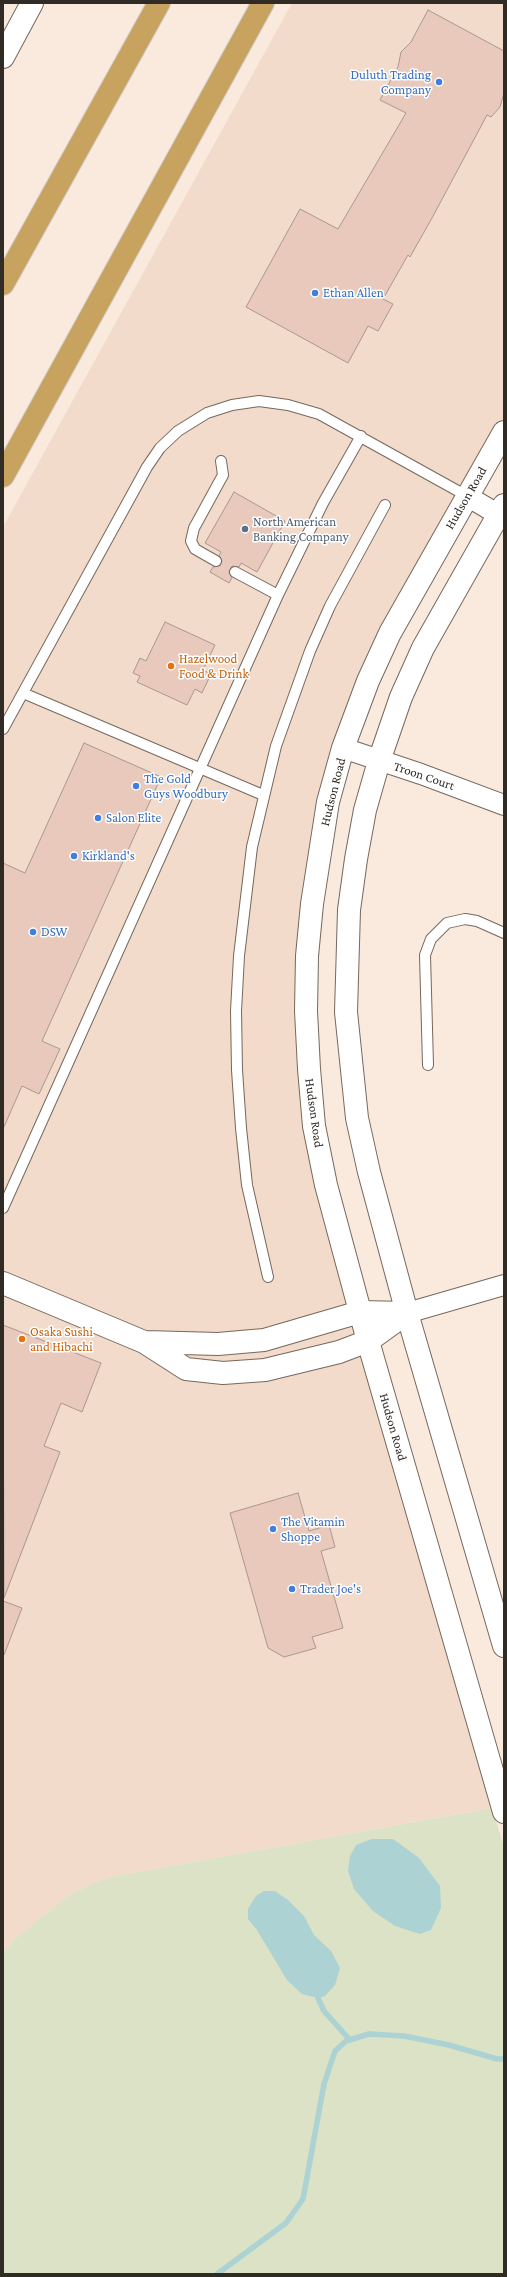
<!DOCTYPE html>
<style>
body{margin:0}
#map{position:relative;width:507px;height:2277px;overflow:hidden;background:#fae9dd;font-family:"Crimson Pro",serif}
canvas{display:block}
.frame{position:absolute;inset:0;border:4px solid #312b26;pointer-events:none}
</style>
<div id="map">
<canvas width="507" height="2277"></canvas>
<div class="frame"></div>
</div>
<script>
const context = document.querySelector('canvas').getContext('2d');
context.lineJoin = 'round';
function fill(path, color) { context.fillStyle = color; context.fill(path, 'evenodd'); }
const shape = rows => new Path2D(rows.map(r => 'M' + r).join(''));
function strokePath(path, color, width, dash) { context.strokeStyle = color; context.lineWidth = width; context.lineCap = dash ? 'butt' : 'round'; context.setLineDash(dash || []); context.stroke(path); }
function write(font, color, halo, rows, align = 'center') {
  context.font = font + ' "Crimson Pro",serif'; context.lineWidth = 3; context.setLineDash([]); context.textBaseline = 'middle'; context.strokeStyle = halo; context.fillStyle = color; for (const [text, x, y, turn = 0] of rows) {
    context.save(); context.translate(x, y); context.rotate((+turn || 0) * Math.PI / 180); context.textAlign = isNaN(turn) ? turn : align; if (halo) context.strokeText(text, 0, 0); context.fillText(text, 0, 0); context.restore();
  }
}
fill(shape([
 [292,3,504,3,504,432,390,633,320,851,314,1126,502,1806,111,1877,92,1884,66,1897,16,1938,3,1953,3,527]
]), '#f2dbca');
fill(shape([
 [492,1808,504,1847,504,2274,3,2274,3,1953,16,1938,66,1897,92,1884,111,1877]
]), '#dbe2c6');
fill(shape([
 [372,1839,393,1839,419,1858,440,1886,441,1908,431,1930,420,1934,395,1926,373,1911,354,1889,348,1871,350,1856,356,1845],
 [264,1891,275,1891,288,1900,304,1916,314,1935,331,1951,340,1968,335,1985,325,1996,318,1998,302,1994,287,1980,257,1930,248,1919,248,1909,256,1896]
]), '#acd2d4');
strokePath(shape([
 [318,1998,324,2011,350,2040],
 [217,2274,286,2223,303,2199,324,2084,335,2051,346,2041,369,2034,404,2036,449,2045,497,2059,504,2059]
]), '#acd2d4', 5.5);
const building = shape([
 [428,10,504,51,504,93,500,107,491,117,487,115,432,218,410,257,408,255,383,299,393,304,378,331,368,326,348,363,246,307,300,209,338,229,406,113,380,100,398,67,401,52,411,42,428,10],
 [234,492,285,521,257,572,241,563,239,567,232,566,229,572,232,578,229,583,210,572,213,567,220,566,222,561,219,555,221,552,205,543,234,492],
 [165,622,215,645,203,670,211,674,202,693,195,689,187,705,137,682,140,676,133,673,140,658,146,661,165,622],
 [84,743,161,777,42,1041,60,1049,39,1094,22,1086,3,1129,3,863,25,873,84,743],
 [3,1325,101,1363,82,1412,61,1403,44,1446,60,1452,4,1598,3,1325],
 [298,1493,309,1531,329,1525,335,1547,321,1551,343,1628,312,1637,316,1648,284,1657,268,1648,230,1513,298,1493],
 [3,1601,22,1608,4,1655,3,1655,3,1601]
]);
fill(building, '#e8c9bb');
strokePath(building, '#aa9890', 1);
const service = shape([
 [216,561,195,549,191,541,194,528,223,475,221,461],
 [235,572,278,595],
 [23,693,263,795],
 [3,729,147,467,160,448,178,431,207,413,232,405,259,401,288,405,319,414,467,496],
 [428,1065,425,955,431,939,447,923,465,919,477,921,504,933],
 [3,1208,278,595,323,503,361,436],
 [268,1277,247,1185,241,1128,237,1070,236,1011,239,956,252,847,276,746,310,651,330,606,385,505]
]);
const minor = shape([
 [467,496,504,518],
 [343,748,421,774,504,805],
 [407,1313,504,1285]
]);
const tertiary = shape([
 [3,57,32,3],
 [504,432,390,633,368,681,343,748,328,802,312,904,307,956,306,1011,309,1069,314,1126,326,1185,368,1341,504,1812],
 [504,505,423,648,401,697,379,761,365,810,356,859,349,910,346,1012,357,1118,369,1172,407,1313,504,1646],
 [3,1283,144,1342,186,1369,223,1373,265,1370,339,1352,368,1341,407,1313],
 [145,1342,218,1344,264,1340,360,1312,407,1313]
]);
const motorway = shape([
 [3,284,159,3],
 [3,476,263,3]
]);
strokePath(service, '#76685d', 12);
strokePath(minor, '#76685d', 22);
strokePath(tertiary, '#76685d', 24);
strokePath(motorway, '#d2d0cf', 24);
strokePath(service, '#fff', 10);
strokePath(minor, '#fff', 20);
strokePath(tertiary, '#fff', 22);
strokePath(motorway, '#c8a360', 22);
for (const [x, y, r, color] of [
 [439,82,4,"#3f7fe0"],
 [315,293,4,"#3f7fe0"],
 [245,529,4,"#5c6f8a"],
 [171,666,4,"#e8710a"],
 [136,786,4,"#3f7fe0"],
 [98,818,4,"#3f7fe0"],
 [74,856,4,"#3f7fe0"],
 [33,932,4,"#3f7fe0"],
 [22,1339,4,"#e8710a"],
 [273,1529,4,"#3f7fe0"],
 [292,1589,4,"#3f7fe0"]
]) { const dot = new Path2D(); dot.arc(x, y, r, 0, 2 * Math.PI); context.fillStyle = color; context.fill(dot); strokePath(dot, '#fff', 1.5); }
write('13px', '#366cbe', '#fff', [
 ["Duluth Trading",431,75,"right"],
 ["Company",431,90,"right"],
 ["Ethan Allen",323,293],
 ["The Gold",144,779],
 ["Guys Woodbury",144,794],
 ["Salon Elite",106,818],
 ["Kirkland's",82,856],
 ["DSW",41,932],
 ["The Vitamin",281,1522],
 ["Shoppe",281,1537],
 ["Trader Joe's",300,1589]
], 'left');
write('13px', '#312b26', '#fff', [
 ["Hudson Road",466,498,-60],
 ["Troon Court",424,776,19],
 ["Hudson Road",333,792,-76],
 ["Hudson Road",314,1113,82],
 ["Hudson Road",393,1427,74]
]);
write('13px', '#4e5e75', '#fff', [
 ["North American",253,522],
 ["Banking Company",253,537]
], 'left');
write('13px', '#c56008', '#fff', [
 ["Hazelwood",179,659],
 ["Food & Drink",179,674],
 ["Osaka Sushi",30,1332],
 ["and Hibachi",30,1347]
], 'left');
</script>
